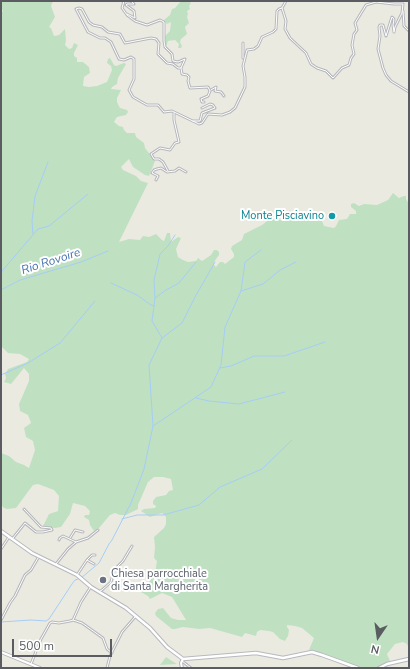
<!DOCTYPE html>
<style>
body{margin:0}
#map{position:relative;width:410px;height:669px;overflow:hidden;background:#ebeae1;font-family:"Nunito Sans",sans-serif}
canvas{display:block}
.frame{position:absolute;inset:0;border:2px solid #5a5c61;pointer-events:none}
.north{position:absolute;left:358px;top:617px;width:40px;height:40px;-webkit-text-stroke:3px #fff;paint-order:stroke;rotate:193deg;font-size:11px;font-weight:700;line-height:16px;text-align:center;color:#5a5c61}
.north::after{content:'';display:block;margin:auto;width:14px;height:18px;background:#5a5c61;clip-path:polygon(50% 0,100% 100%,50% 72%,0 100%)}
.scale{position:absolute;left:12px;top:639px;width:100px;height:18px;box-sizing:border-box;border:2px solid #5a5c61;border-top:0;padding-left:5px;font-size:12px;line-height:14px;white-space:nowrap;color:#5a5c61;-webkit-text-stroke:3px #fff;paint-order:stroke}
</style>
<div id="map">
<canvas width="410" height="669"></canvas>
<div class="frame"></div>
<div class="north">N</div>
<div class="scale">500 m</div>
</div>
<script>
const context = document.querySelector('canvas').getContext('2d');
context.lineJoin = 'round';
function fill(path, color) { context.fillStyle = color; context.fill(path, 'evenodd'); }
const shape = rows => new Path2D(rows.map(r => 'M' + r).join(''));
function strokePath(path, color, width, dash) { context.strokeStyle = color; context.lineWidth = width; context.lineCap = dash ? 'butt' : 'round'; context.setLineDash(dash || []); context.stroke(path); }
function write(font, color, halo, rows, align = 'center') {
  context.font = font + ' "Nunito Sans",sans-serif'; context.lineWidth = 4; context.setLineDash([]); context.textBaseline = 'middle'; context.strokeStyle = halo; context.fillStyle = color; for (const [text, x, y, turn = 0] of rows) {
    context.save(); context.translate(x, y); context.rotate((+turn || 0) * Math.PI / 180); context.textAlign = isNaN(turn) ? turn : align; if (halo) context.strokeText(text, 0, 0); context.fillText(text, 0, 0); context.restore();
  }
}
fill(shape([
 [1,1,53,1,51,6,55,17,49,27,51,28,54,36,59,35,65,29,66,41,65,45,69,49,72,48,74,43,78,45,74,53,74,56,77,58,77,62,83,62,89,67,90,73,84,77,83,86,89,87,97,86,107,82,112,70,111,66,107,63,108,59,110,58,114,65,116,66,124,63,126,64,118,78,117,84,112,87,111,89,121,90,117,98,117,102,120,108,127,110,128,112,126,115,117,117,114,122,119,126,123,127,124,130,127,133,135,133,136,137,144,143,145,148,155,161,149,176,145,175,133,167,129,159,121,167,123,170,136,176,141,181,148,183,119,242,129,239,140,240,143,236,149,237,156,234,162,240,164,241,167,233,170,233,171,242,178,237,181,238,176,249,178,257,183,260,188,262,196,261,198,258,202,261,211,255,214,250,217,250,219,252,219,255,214,262,214,265,216,267,220,262,223,262,225,264,234,257,234,254,231,249,232,246,242,240,244,234,262,225,271,218,285,221,291,217,295,219,301,220,305,216,306,213,308,212,316,215,322,221,324,226,334,228,336,226,339,220,347,219,350,214,356,214,356,211,351,207,351,204,354,203,359,206,364,204,377,205,388,200,393,193,399,198,404,196,406,196,406,199,409,204,409,649,407,644,403,642,395,644,387,654,390,661,385,664,376,668,362,668,329,656,311,651,309,650,314,638,302,628,295,626,287,625,287,627,289,630,288,636,285,641,280,639,273,632,269,631,260,630,257,632,256,636,245,633,242,637,210,628,199,629,183,627,175,629,172,629,156,616,155,613,158,609,163,608,171,618,178,620,186,620,172,597,162,593,150,599,148,596,139,591,141,588,147,585,155,573,157,561,154,558,155,547,154,537,164,528,166,524,166,517,162,513,150,517,141,511,144,509,155,508,156,506,153,504,153,501,156,497,166,495,169,491,173,490,171,479,163,477,154,477,148,482,138,505,138,509,126,515,120,515,115,513,110,515,99,528,94,531,90,525,89,520,84,517,85,515,89,515,90,511,85,506,73,503,70,514,61,527,55,528,43,526,49,514,58,511,59,496,54,490,38,484,33,485,16,508,7,509,4,508,2,506,1,503,1,453,9,456,16,462,24,465,29,468,35,450,33,441,26,437,24,428,31,423,28,415,20,411,19,404,29,381,29,374,24,368,11,384,4,382,6,378,5,374,8,369,27,362,29,359,20,354,8,353,1,346,1,13,3,11,1,7],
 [181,1,189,1,191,3,189,6,190,9,187,11,188,14,187,17,189,23,185,27,187,34,181,39,180,42,182,46,181,48,178,48,179,44,175,40,168,41,166,47,164,41,165,36,170,31,171,22,167,24,164,20,170,15,172,9,175,8],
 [166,657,172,661,177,664,160,665]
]), '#bfe1c2');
strokePath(shape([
 [33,234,32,221,35,196,48,162],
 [1,275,2,271,38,229,49,226,88,194],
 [111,283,137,295,151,305,154,306],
 [1,290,20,280,81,262,108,251],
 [241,291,263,284,280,270,296,262],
 [155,298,154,280,160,254,168,246,175,235],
 [162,338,152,321,155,298,166,290,179,283,196,262],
 [220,368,231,366,254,356,284,356,325,342],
 [1,375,28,363,60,343,95,301],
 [196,398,209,401,239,404,285,392],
 [153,426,211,387,221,365,225,327,241,291,245,262,261,250],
 [122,519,137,515,163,515,199,505,220,487,262,469,292,440],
 [1,622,31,620,46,621,49,619,72,584,75,580,81,578,99,563,109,544,112,540,131,503,144,469,153,426,149,365,162,338,182,323,195,297,215,262]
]), '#a5cdf7', 1);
const minor = shape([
 [124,1,122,8,127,15,135,21,147,25,160,20,164,22,164,41,165,47,172,54,173,61,178,62,185,59,181,68,178,68,173,64,167,63,158,54,159,43,156,39,151,38,125,43,120,34,108,32,102,27,93,25,89,22,82,9,79,8,76,9,88,32,100,38,105,38,111,42,119,59,124,60,131,57,134,59,134,79,129,90,133,97,147,105,158,105,164,112,172,111,199,124,202,123,208,114,222,115,230,112,235,108,245,87,245,77,243,66,247,50,254,49,258,46,262,37,273,32,276,29,277,11,279,9,282,8,286,1],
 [282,8,286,21,285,29,290,38,306,53,311,64,317,68,326,71,333,78,342,68,349,65,351,58,354,54,352,45,354,34,357,30,355,23,366,5,376,2,394,4,403,4,402,13,395,27,394,32],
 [403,11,404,26,409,31],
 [127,14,135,18,134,11,126,5,127,4,134,4,131,1],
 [394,32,393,25,394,19,392,17,386,36,383,25,380,25,379,27,380,36,378,49,383,68,386,75,391,81,409,92],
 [243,43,243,58],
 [181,68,182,74,187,75,189,77,188,81,190,88,208,87,210,91,208,96,201,99,202,102,204,102],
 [211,90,216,87,215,91,221,92,224,96],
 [193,121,200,121,202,113,215,108,213,105,210,104,202,108],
 [168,171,163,162,159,159,154,159,151,154,160,148,170,150,175,143,179,142,174,120,174,113],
 [156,180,158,176,152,173,154,170,157,169,161,168,167,172,175,171,179,168,186,172],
 [13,538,25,523,36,532,43,532,52,530,51,528,41,527,24,509],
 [70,538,75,530,83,532],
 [59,540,60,538,63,536,76,542],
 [1,549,9,537],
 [87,560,92,555,95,555],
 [56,564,68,549,76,542,88,538,98,530],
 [77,575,87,560,94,564],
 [100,591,102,590,111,582,114,570,123,561,132,546],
 [1,620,10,603,15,596,25,575,31,570,38,558],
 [73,620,81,602,90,588],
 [182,661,191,668],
 [31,664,41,639,50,623,52,622,59,623,70,621,73,620,82,623,103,638,107,649,112,653],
 [107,668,110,656,122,632,135,617]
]);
const tertiary = shape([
 [1,652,40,668],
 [182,668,181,663,183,659]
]);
const secondary = shape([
 [1,531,32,553,77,575,91,587,126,608,150,628,167,647,183,659,256,653,283,658,312,652,322,655,358,668],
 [379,668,387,664,409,659]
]);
strokePath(minor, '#b7b8bd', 3);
strokePath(tertiary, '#b7b8bd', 4);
strokePath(secondary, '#b7b9bf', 4.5);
strokePath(minor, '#fff', 1);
strokePath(tertiary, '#fff', 2);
strokePath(secondary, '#fff', 2.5);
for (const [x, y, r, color] of [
 [332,216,4,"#0f9aa8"],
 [103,580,4,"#6b7280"]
]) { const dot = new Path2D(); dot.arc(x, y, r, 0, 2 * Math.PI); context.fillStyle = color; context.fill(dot); strokePath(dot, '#fff', 1.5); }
write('11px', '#0d838f', '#fff', [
 ["Monte Pisciavino",324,216]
], 'right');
write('11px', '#5b616d', '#fff', [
 ["Chiesa parrocchiale",111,574],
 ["di Santa Margherita",111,587]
], 'left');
write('italic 12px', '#4873af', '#fff', [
 ["Rio Rovoire",51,262,-18]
]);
</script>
